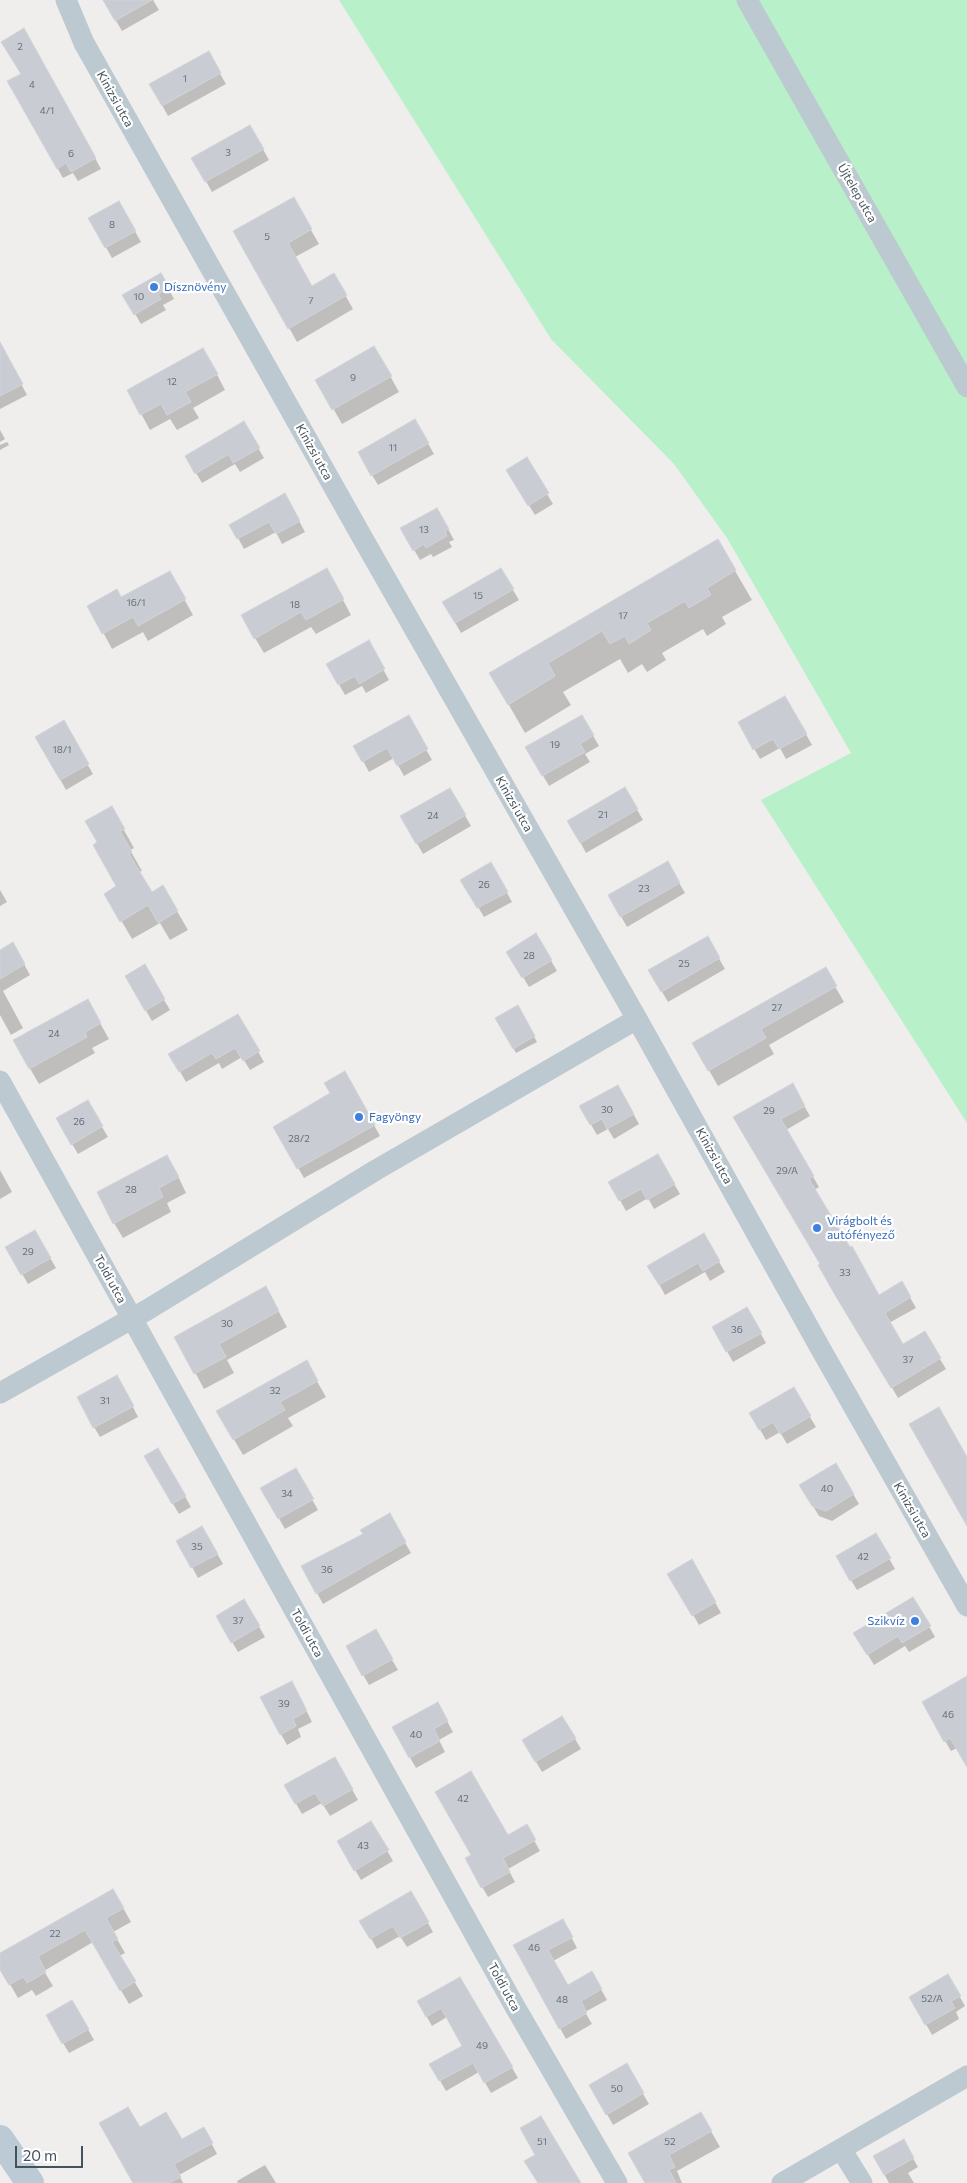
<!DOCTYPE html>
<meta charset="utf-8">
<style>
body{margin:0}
#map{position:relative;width:967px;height:2183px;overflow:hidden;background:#f0eded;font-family:Commissioner,sans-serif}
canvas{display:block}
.scale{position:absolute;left:15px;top:2146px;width:68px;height:22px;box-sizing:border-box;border:2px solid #44525b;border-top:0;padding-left:6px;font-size:15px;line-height:18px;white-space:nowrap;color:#44525b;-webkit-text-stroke:4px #fff;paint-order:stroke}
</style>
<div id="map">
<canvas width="967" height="2183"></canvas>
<div class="scale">20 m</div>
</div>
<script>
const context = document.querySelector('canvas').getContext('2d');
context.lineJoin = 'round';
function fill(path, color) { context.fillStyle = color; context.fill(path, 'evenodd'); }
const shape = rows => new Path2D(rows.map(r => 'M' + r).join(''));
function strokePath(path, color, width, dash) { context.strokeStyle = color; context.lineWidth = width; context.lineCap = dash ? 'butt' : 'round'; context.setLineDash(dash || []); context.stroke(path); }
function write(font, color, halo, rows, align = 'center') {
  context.font = font + ' Commissioner,sans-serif'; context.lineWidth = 4.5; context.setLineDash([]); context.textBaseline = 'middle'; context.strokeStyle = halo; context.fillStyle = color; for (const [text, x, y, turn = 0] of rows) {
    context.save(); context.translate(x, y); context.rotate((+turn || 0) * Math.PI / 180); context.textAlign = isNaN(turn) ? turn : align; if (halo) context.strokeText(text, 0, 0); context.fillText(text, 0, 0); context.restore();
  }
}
fill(shape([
 [339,0,967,0,967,1123,761,800,851,753,727,538,674,464,551,339]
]), '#b8f0ca');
fill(shape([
 [104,0,153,0,159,10,122,31],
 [24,29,101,169,78,181,73,173,63,178,9,82,22,74],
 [208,53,226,84,168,116,151,85],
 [250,126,269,160,212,192,193,158],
 [293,199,319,244,295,257,312,288,334,275,353,309,297,342,235,231],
 [119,203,141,242,112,258,90,219],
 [161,275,174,299,163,305,166,310,141,324,124,295],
 [374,347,399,392,342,424,317,380],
 [10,363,27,395,0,409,0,368],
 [212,365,225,390,193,408,199,418,177,430,170,419,150,430,128,390],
 [415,421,434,454,378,485,359,453],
 [244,423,264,458,240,472,235,464,202,483,186,456],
 [0,430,5,439,0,442],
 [7,442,9,445,0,450,0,445],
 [526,459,553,504,535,515,507,470],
 [285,495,305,532,282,544,276,532,244,549,231,525],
 [437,509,454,540,449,542,452,547,433,557,431,554,420,560,402,529],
 [717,540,752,600,722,617,726,624,707,636,703,629,662,653,666,660,647,672,642,664,628,673,620,659,563,692,571,705,525,733,491,674],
 [501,570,519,600,461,633,444,603],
 [169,572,193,615,148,641,143,632,112,649,89,606,121,599],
 [335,585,351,615,316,634,311,627,264,653,255,638],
 [368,642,389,680,366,693,362,686,345,695,328,665],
 [785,697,812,745,786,759,780,748,760,759,739,722],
 [582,716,599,746,585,754,590,762,549,786,527,748],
 [408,717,432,760,404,776,394,758,369,772,355,746],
 [63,722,93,774,66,790,37,737],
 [450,789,471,826,423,854,402,817],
 [625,789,643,820,586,853,569,821],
 [111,807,134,848,130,850,142,871,139,872,152,893,163,887,188,930,170,940,160,923,132,939,106,894,118,887],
 [667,862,685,893,627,927,609,895],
 [491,864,512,902,484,917,462,880],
 [0,890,7,902,0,906],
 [536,935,557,971,529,987,508,952],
 [707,938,725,969,668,1002,650,971],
 [13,944,30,975,3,991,23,1028,11,1035,0,1015,0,951],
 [144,966,170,1010,152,1021,126,977],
 [825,969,844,1002,769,1045,774,1054,718,1086,694,1044],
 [87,1000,109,1039,92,1048,95,1053,39,1084,14,1041],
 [518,1007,537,1042,516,1053,497,1018],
 [237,1015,264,1062,250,1070,242,1057,222,1069,219,1063,186,1082,170,1054],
 [345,1073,380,1136,304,1178,274,1127,332,1094],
 [792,1085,810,1116,786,1130,819,1187,814,1190,879,1297,902,1283,916,1308,889,1323,902,1346,924,1333,946,1369,898,1398,735,1118],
 [618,1086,639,1124,614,1139,608,1129,597,1135,581,1107],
 [87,1102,108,1137,78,1154,57,1119],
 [657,1155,680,1194,654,1209,648,1198,626,1211,610,1182],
 [0,1170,12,1192,0,1199],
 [176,1172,186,1193,167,1203,171,1212,123,1238,114,1223],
 [35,1232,56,1268,28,1284,7,1248],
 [703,1235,725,1272,710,1281,705,1272,665,1295,649,1266],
 [274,1303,287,1327,227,1360,234,1373,204,1389,176,1337],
 [747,1309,766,1343,733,1362,714,1328],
 [306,1362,326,1397,288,1418,293,1426,243,1455,218,1412],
 [123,1387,138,1417,100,1437,94,1427],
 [793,1389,816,1427,787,1444,780,1432,766,1440,751,1414],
 [158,1449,191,1507,179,1514,145,1456],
 [836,1465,859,1504,832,1521,819,1516,801,1486],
 [295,1469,318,1510,285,1529,262,1489],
 [389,1515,411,1553,323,1604,303,1567,364,1534],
 [202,1527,223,1564,198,1578,178,1541],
 [876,1535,895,1569,857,1590,837,1557],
 [692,1561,721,1613,699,1625,669,1574],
 [913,1598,935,1637,909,1652,905,1646,874,1665,855,1633],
 [244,1601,265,1637,238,1652,217,1616],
 [375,1631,398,1670,369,1685,347,1647],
 [297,1692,312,1722,298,1729,301,1737,287,1745,281,1734],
 [437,1703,453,1732,439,1740,445,1752,416,1768,393,1728],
 [923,1703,967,1725,967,1765,957,1748,951,1751],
 [562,1717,581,1749,542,1772,523,1740],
 [335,1759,358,1800,330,1816,322,1803,302,1814,286,1786],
 [371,1822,393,1861,361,1880,338,1841],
 [526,1826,540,1851,508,1869,515,1882,488,1897,466,1859],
 [113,1890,131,1922,113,1932,125,1953,119,1956,143,1996,129,2004,93,1942,44,1971,53,1986,36,1996,32,1990,18,1998,0,1967,0,1955],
 [411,1893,433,1932,407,1947,400,1936,377,1949,361,1921],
 [568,1931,577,1948,553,1961,567,1987,592,1973,607,2000,585,2012,592,2024,566,2039,515,1946],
 [948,1976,965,2006,956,2012,959,2019,932,2035,911,1997],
 [460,1978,518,2078,491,2093,479,2072,446,2091,431,2065,464,2047,447,2017,432,2026,418,2001],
 [72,2001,94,2040,69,2053,47,2016],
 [626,2065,649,2104,613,2125,591,2085],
 [701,2114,720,2147,677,2171,682,2183,646,2183],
 [140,2129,181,2141,204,2129,217,2154,179,2175,183,2183,134,2183],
 [903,2141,918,2167,908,2173,914,2183,889,2183,875,2157],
 [265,2165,276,2183,238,2183,237,2181]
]), '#0003');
const building = shape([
 [103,0,152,0,115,21,103,0],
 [24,28,96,158,71,172,66,163,57,169,7,81,21,74,1,42,24,28],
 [209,51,221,73,162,106,149,84,209,51],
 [250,125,264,149,205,182,191,158,250,125],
 [294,197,312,229,288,243,312,286,334,273,347,295,288,329,233,231,294,197],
 [119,201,136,231,105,248,88,218,119,201],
 [161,273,170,288,158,294,161,299,134,315,122,295,161,273],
 [0,342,23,384,0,396,0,342],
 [374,346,392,376,332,410,315,380,374,346],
 [203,348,218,374,185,392,191,402,167,415,161,404,140,415,127,390,203,348],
 [415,419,429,443,371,476,358,452,415,419],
 [244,421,260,448,233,463,229,454,195,474,185,456,244,421],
 [527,457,549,493,528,506,506,470,527,457],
 [285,493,300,521,276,534,269,522,237,539,229,525,285,493],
 [437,508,449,529,445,531,447,536,426,548,424,544,413,551,400,528,437,508],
 [718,539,736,570,707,588,711,595,689,608,685,601,647,623,651,630,629,644,625,636,610,644,602,631,548,663,555,676,508,705,489,673,718,539],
 [327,568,344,599,306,620,301,612,254,639,241,615,327,568],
 [501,568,514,589,455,623,442,602,501,568],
 [170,571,186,599,138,626,133,617,102,634,87,606,117,589,121,597,170,571],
 [369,640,385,669,359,684,355,676,338,685,326,664,369,640],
 [785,696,807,734,779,749,773,739,753,750,738,722,785,696],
 [409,715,428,749,397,766,387,748,362,762,353,746,409,715],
 [582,715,594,735,580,744,585,752,542,776,525,747,582,715],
 [64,720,89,764,60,780,35,737,64,720],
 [625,787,638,809,580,843,567,821,625,787],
 [450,788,466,815,416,844,400,816,450,788],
 [112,806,125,829,120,831,132,852,129,854,152,892,163,885,178,911,158,923,148,905,120,922,104,894,116,886,93,845,97,842,85,821,112,806],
 [668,861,680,883,620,917,608,895,668,861],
 [491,862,508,892,477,908,460,880,491,862],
 [536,933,552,960,522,978,506,952,536,933],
 [708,936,720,958,661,992,648,970,708,936],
 [13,942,25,964,0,979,0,950,13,942],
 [145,964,165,999,145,1011,125,976,145,964],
 [826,967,837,986,761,1029,766,1038,708,1071,692,1043,826,967],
 [88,999,101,1023,85,1032,87,1037,29,1069,13,1040,88,999],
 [518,1005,535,1036,513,1049,495,1018,518,1005],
 [238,1014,260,1051,243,1061,235,1048,216,1059,212,1053,179,1072,168,1054,238,1014],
 [345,1071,375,1125,297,1169,273,1127,330,1093,324,1083,345,1071],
 [793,1083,805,1106,781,1119,814,1176,809,1179,850,1247,852,1246,879,1295,902,1281,911,1297,885,1313,903,1344,925,1331,941,1358,891,1388,835,1295,818,1265,820,1264,733,1117,793,1083],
 [618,1085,634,1114,607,1129,602,1119,590,1125,579,1106,618,1085],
 [88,1100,103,1126,71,1145,56,1118,88,1100],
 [658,1154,675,1184,647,1200,641,1189,619,1201,608,1182,658,1154],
 [167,1155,179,1177,159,1188,163,1197,113,1224,97,1192,167,1155],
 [35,1230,51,1258,21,1275,5,1247,35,1230],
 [704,1233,720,1261,703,1271,698,1263,659,1285,647,1266,704,1233],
 [266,1286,279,1311,219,1344,226,1357,194,1374,174,1337,266,1286],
 [747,1307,762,1333,726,1352,712,1327,747,1307],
 [307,1360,318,1381,280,1402,285,1410,233,1440,216,1411,307,1360],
 [117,1375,134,1406,93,1428,77,1397,117,1375],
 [794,1387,811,1416,780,1434,773,1422,759,1430,749,1413,794,1387],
 [939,1407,967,1457,967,1526,909,1424,939,1407],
 [158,1448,186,1496,172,1504,144,1456,158,1448],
 [836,1463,854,1494,826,1511,812,1506,799,1485,836,1463],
 [296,1468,314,1499,278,1519,260,1488,296,1468],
 [390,1513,406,1542,316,1594,301,1566,363,1534,360,1530,390,1513],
 [202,1526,218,1554,191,1568,176,1541,202,1526],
 [876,1533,891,1558,850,1581,836,1556,876,1533],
 [692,1559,716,1602,692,1616,667,1574,692,1559],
 [913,1597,931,1626,902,1643,898,1636,867,1655,853,1633,913,1597],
 [244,1599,260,1626,231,1643,216,1616,244,1599],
 [376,1629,393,1659,362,1676,346,1646,376,1629],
 [967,1676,967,1767,950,1738,944,1742,922,1702,967,1676],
 [292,1681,307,1711,293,1719,296,1726,280,1735,260,1697,292,1681],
 [438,1702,448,1721,434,1729,440,1741,409,1758,392,1727,438,1702],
 [562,1716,576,1738,535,1762,522,1740,562,1716],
 [335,1757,353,1789,323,1806,315,1793,295,1804,284,1785,335,1757],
 [471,1771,508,1835,527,1824,536,1840,503,1858,510,1872,481,1888,465,1858,471,1855,435,1792,471,1771],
 [371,1821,389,1850,354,1871,337,1841,371,1821],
 [113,1889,124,1908,106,1918,118,1939,112,1942,136,1981,120,1991,85,1930,38,1956,46,1972,27,1983,23,1977,9,1985,0,1970,0,1953,113,1889],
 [411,1891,429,1922,400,1938,393,1926,370,1939,359,1921,411,1891],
 [563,1919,573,1937,548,1950,568,1985,592,1971,602,1989,581,2001,587,2013,559,2029,513,1945,563,1919],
 [948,1974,961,1996,951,2001,955,2008,925,2025,909,1997,948,1974],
 [460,1977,513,2067,484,2083,473,2063,439,2081,429,2064,462,2046,441,2008,426,2017,417,2001,460,1977],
 [72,2000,89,2029,62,2044,46,2015,72,2000],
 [627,2063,644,2093,606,2115,589,2085,627,2063],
 [128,2107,140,2127,166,2112,182,2139,204,2127,213,2143,174,2164,181,2177,169,2183,133,2183,99,2123,128,2107],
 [701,2112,712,2131,669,2155,675,2167,669,2170,676,2183,645,2183,628,2153,701,2112],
 [541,2116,581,2183,538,2183,524,2161,535,2155,520,2128,541,2116],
 [904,2139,914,2158,884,2175,873,2156,904,2139]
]);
fill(building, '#c9ccd2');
strokePath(building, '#d0d4d9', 1);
strokePath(shape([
 [66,0,84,43,362,537,637,1019,823,1353,967,1606],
 [747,0,967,387],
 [0,1081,514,2005,617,2183],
 [0,1393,147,1310,376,1170,637,1019],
 [841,2149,862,2183],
 [782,2183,967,2076]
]), '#bcc9d0', 21);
strokePath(shape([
 [0,2139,30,2183]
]), '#bccad5', 28);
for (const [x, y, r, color] of [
 [154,287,5,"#3f7fe0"],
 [359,1117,5,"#3f7fe0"],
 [817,1228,5,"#3f7fe0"],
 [915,1621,5,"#3f7fe0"]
]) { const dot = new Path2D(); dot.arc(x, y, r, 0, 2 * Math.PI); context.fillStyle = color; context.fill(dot); strokePath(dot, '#fff', 2); }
write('10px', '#657079', null, [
 ["2",20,47],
 ["1",185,79],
 ["4",32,85],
 ["4/1",47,111],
 ["3",228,153],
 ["6",71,154],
 ["8",112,225],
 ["5",267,237],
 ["10",139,297],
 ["7",311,301],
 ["9",353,378],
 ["12",172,382],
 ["11",393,448],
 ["13",424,530],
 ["15",478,596],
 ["16/1",136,603],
 ["18",295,605],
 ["17",623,616],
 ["19",555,745],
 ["18/1",62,750],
 ["21",603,815],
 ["24",433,816],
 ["26",484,885],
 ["23",644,889],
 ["28",529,956],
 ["25",684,964],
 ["27",777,1008],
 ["24",54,1034],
 ["30",607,1110],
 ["29",769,1111],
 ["26",79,1122],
 ["28/2",299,1139],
 ["29/A",787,1171],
 ["28",131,1190],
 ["29",28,1252],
 ["33",845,1273],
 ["30",227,1324],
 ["36",737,1330],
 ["37",908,1360],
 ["32",275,1391],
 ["31",105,1401],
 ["40",827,1489],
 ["34",287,1494],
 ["35",197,1547],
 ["42",863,1557],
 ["36",327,1570],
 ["37",238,1621],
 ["39",284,1704],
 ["46",948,1715],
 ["40",416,1735],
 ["42",463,1799],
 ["43",363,1846],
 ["22",55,1934],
 ["46",534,1948],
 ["52/A",932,1999],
 ["48",562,2000],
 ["49",482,2046],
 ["50",617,2089],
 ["51",542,2142],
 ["52",670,2142]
]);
write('12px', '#44525b', '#fff', [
 ["Kinizsi utca",115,99,61],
 ["Újtelep utca",857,193,60],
 ["Kinizsi utca",314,452,61],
 ["Kinizsi utca",514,804,60],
 ["Kinizsi utca",714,1156,61],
 ["Toldi utca",110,1279,61],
 ["Kinizsi utca",912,1510,60],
 ["Toldi utca",307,1633,61],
 ["Toldi utca",504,1987,61]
]);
write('12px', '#366cbe', '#fff', [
 ["Dísznövény",164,287],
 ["Fagyöngy",369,1117],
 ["Virágbolt és",827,1221],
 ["autófényező",827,1235],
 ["Szikvíz",905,1621,"right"]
], 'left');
</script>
